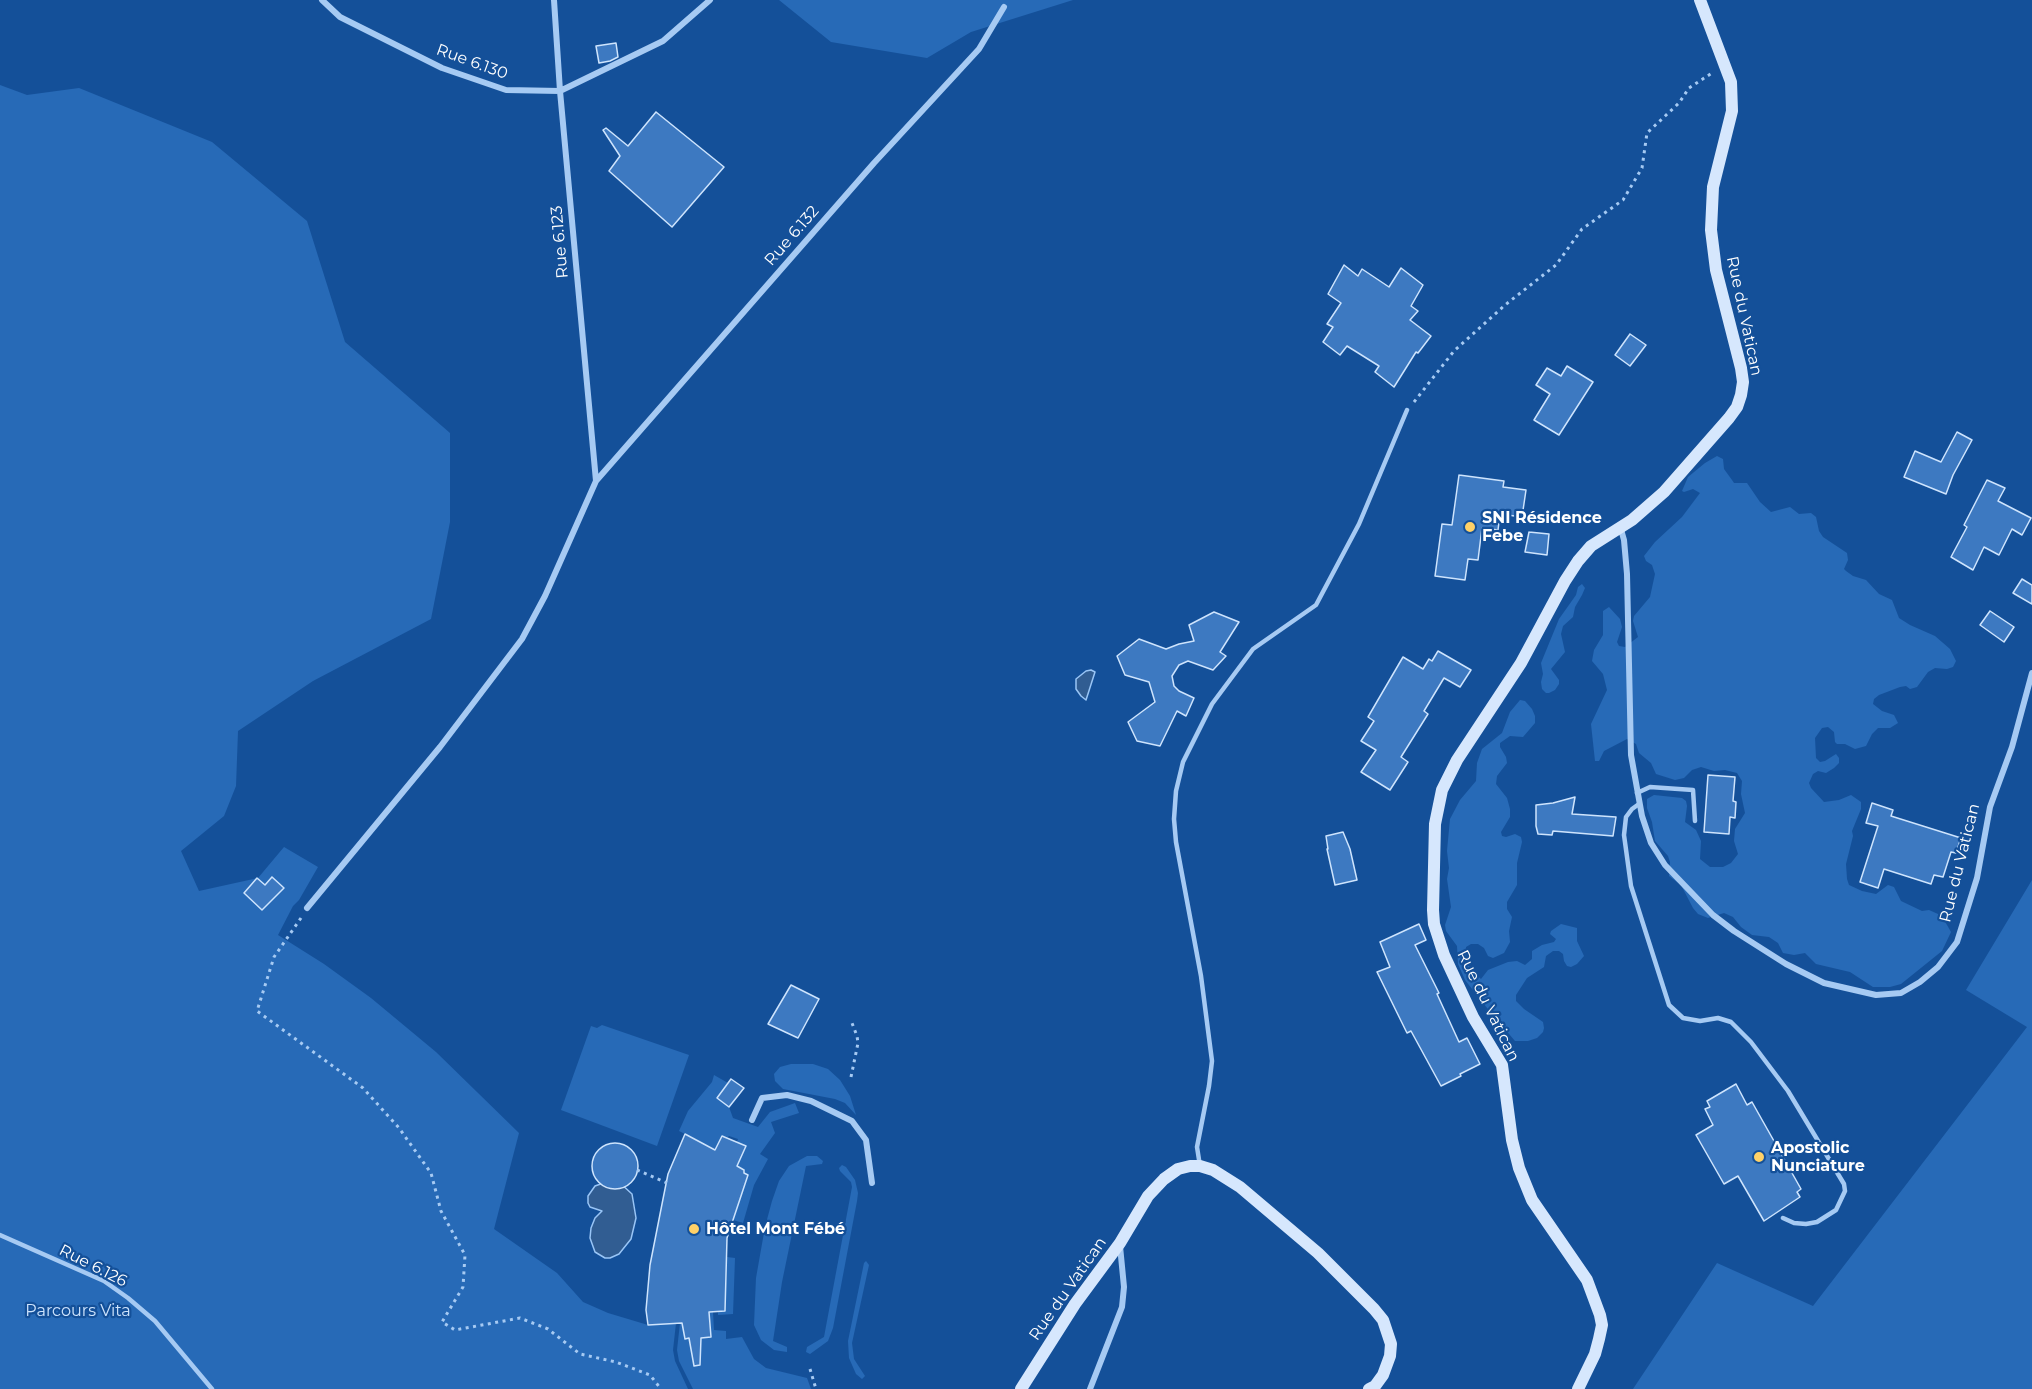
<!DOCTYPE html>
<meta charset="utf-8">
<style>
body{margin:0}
canvas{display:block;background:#145099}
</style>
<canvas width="2032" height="1389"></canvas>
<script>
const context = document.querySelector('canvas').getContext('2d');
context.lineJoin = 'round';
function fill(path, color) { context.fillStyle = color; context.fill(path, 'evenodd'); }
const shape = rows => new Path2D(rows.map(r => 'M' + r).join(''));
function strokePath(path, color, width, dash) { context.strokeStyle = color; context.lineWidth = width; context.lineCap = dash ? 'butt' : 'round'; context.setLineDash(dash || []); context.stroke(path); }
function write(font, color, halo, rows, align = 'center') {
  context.font = font + ' Montserrat,sans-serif'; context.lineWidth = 4.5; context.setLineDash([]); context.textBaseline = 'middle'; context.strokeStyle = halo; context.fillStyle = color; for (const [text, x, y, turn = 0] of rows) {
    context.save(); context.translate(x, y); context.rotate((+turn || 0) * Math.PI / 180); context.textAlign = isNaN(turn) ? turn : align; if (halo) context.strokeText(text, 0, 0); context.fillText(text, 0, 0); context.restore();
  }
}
fill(shape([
 [779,0,1073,0,971,32,927,58,831,42],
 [0,85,27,95,79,88,212,142,307,221,345,342,450,433,450,522,431,619,313,681,238,731,236,786,224,816,181,851,199,891,258,878,284,847,318,867,299,900,293,906,278,935,324,964,371,998,436,1052,519,1133,494,1229,557,1273,583,1302,608,1313,648,1325,676,1323,673,1350,675,1361,688,1389,0,1389],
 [1717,456,1723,459,1724,469,1732,480,1734,483,1747,483,1760,502,1771,512,1790,507,1799,514,1811,513,1816,517,1819,531,1823,537,1847,553,1848,560,1844,569,1846,571,1853,576,1866,580,1879,594,1892,600,1899,618,1910,625,1935,636,1950,649,1956,661,1953,667,1947,669,1935,668,1928,672,1917,687,1910,689,1906,686,1900,687,1879,695,1874,699,1873,704,1882,711,1894,715,1898,723,1890,728,1878,728,1872,734,1866,746,1855,749,1845,744,1837,744,1835,742,1834,732,1828,727,1822,728,1815,738,1816,758,1820,762,1825,761,1836,754,1839,758,1839,763,1834,768,1826,773,1818,771,1813,774,1809,783,1811,788,1824,802,1839,800,1851,795,1861,802,1861,809,1852,831,1853,836,1846,864,1847,879,1849,885,1862,891,1876,894,1888,885,1894,887,1901,901,1922,911,1929,910,1938,914,1943,918,1951,932,1942,951,1901,984,1890,987,1873,987,1850,972,1816,964,1805,953,1794,955,1783,953,1778,943,1769,937,1752,935,1741,927,1733,917,1724,913,1708,918,1698,914,1693,908,1681,885,1669,876,1670,862,1668,856,1655,841,1652,822,1647,808,1647,799,1654,795,1682,798,1686,801,1687,806,1685,822,1696,830,1701,841,1700,859,1710,867,1723,867,1731,863,1738,854,1734,841,1735,829,1745,813,1741,794,1742,781,1737,773,1725,770,1714,771,1701,767,1692,770,1684,778,1675,780,1656,774,1651,763,1639,753,1636,744,1627,739,1604,751,1599,761,1595,761,1591,724,1607,690,1603,674,1592,661,1594,650,1603,635,1603,611,1609,607,1620,619,1622,627,1617,642,1619,646,1625,647,1638,637,1633,621,1634,616,1650,597,1655,574,1652,565,1646,561,1644,556,1655,542,1682,517,1700,493,1693,489,1684,492,1682,491,1688,477,1705,463],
 [1582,584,1585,588,1582,595,1575,607,1573,617,1563,626,1561,634,1565,652,1551,669,1559,680,1559,684,1555,690,1549,693,1546,693,1542,689,1541,682,1543,674,1541,663,1559,619,1576,595,1578,587],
 [1520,700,1525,701,1532,709,1535,716,1535,723,1523,737,1510,736,1500,743,1500,747,1506,757,1507,763,1497,776,1496,784,1507,798,1510,809,1510,817,1501,832,1502,836,1506,837,1515,834,1521,837,1522,842,1517,863,1517,885,1507,902,1507,909,1512,917,1509,931,1510,942,1504,953,1493,958,1488,956,1484,948,1478,944,1471,944,1466,947,1466,959,1471,970,1481,979,1488,970,1508,962,1517,961,1525,965,1532,959,1532,951,1542,945,1554,942,1556,939,1550,934,1551,931,1561,924,1577,928,1577,941,1584,956,1577,964,1571,967,1567,966,1564,961,1563,954,1559,951,1553,951,1546,956,1544,967,1527,978,1516,995,1516,1001,1524,1009,1543,1022,1544,1028,1543,1032,1537,1038,1528,1041,1515,1041,1504,1028,1493,1021,1491,1013,1465,980,1458,964,1457,946,1446,931,1445,925,1451,907,1447,879,1449,868,1447,851,1450,819,1460,800,1476,781,1477,763,1482,749,1502,733,1510,712],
 [2032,880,2032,1389,1633,1389,1717,1263,1813,1306,2027,1027,1966,990],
 [602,1025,689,1055,657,1146,561,1110,591,1026,597,1028],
 [791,1064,813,1064,828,1069,840,1080,850,1096,856,1115,845,1103,835,1099,783,1089,775,1081,774,1074,780,1067],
 [714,1075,728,1083,717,1098,729,1107,733,1118,758,1127,770,1112,795,1103,799,1113,771,1122,775,1133,760,1154,768,1159,754,1185,743,1223,733,1220,748,1176,744,1173,744,1169,734,1165,739,1162,746,1146,737,1142,738,1139,729,1136,728,1137,723,1136,715,1149,679,1131,688,1111,712,1082],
 [807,1156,817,1156,823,1161,822,1164,806,1166,782,1282,773,1341,787,1347,787,1352,774,1350,761,1340,754,1325,756,1278,765,1227,772,1201,779,1181,789,1166],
 [842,1165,846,1167,855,1180,858,1193,857,1201,833,1328,828,1341,810,1354,806,1352,807,1347,824,1337,852,1187,851,1182,840,1171,839,1168],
 [727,1257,735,1258,733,1314,718,1315,718,1311,725,1311],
 [866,1261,869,1265,852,1343,854,1359,865,1376,862,1379,856,1374,849,1358,848,1341,864,1263],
 [709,1312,713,1312,714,1330,726,1331,726,1339,742,1337,754,1359,766,1368,807,1378,811,1389,693,1389,679,1361,677,1350,680,1323,682,1323,685,1339,689,1338,690,1341,701,1340,701,1338,711,1337]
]), '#276ab7');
const water = shape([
 [1091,670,1095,672,1086,700,1081,696,1076,689,1076,679,1086,671,1091,670],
 [612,1180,619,1182,632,1194,636,1218,631,1239,619,1254,610,1258,605,1258,595,1252,590,1238,591,1228,595,1218,602,1211,590,1207,588,1203,588,1196,595,1186,612,1180]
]);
fill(water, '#315d92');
strokePath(water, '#99c5f6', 1.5);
const building = shape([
 [616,43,618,57,610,61,599,63,596,46,616,43],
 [656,112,724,167,672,227,609,171,620,156,603,130,606,128,628,146,656,112],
 [1344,265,1358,276,1362,269,1389,287,1401,268,1423,285,1411,306,1418,311,1410,320,1431,336,1418,353,1416,352,1394,387,1375,372,1379,366,1347,346,1340,355,1323,342,1333,327,1327,324,1341,303,1328,294,1344,265],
 [1630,334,1646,345,1630,366,1615,355,1630,334],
 [1567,366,1593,382,1559,435,1534,420,1550,394,1536,385,1547,368,1561,376,1567,366],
 [1957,432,1972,440,1953,475,1946,494,1904,477,1915,451,1941,462,1957,432],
 [1459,475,1504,481,1503,487,1526,490,1522,517,1500,514,1498,530,1482,528,1478,560,1468,559,1465,580,1435,576,1442,524,1452,525,1459,475],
 [1987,480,2005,488,1998,501,2031,518,2022,535,2012,529,1999,555,1984,547,1973,570,1951,557,1967,527,1964,525,1987,480],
 [1529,532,1549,534,1547,555,1525,552,1529,532],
 [2022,579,2032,585,2032,604,2013,593,2022,579],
 [1990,611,2014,627,2004,642,1980,625,1990,611],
 [1214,612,1239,622,1220,652,1226,656,1213,670,1188,661,1179,665,1172,676,1174,686,1179,691,1194,698,1186,716,1177,711,1160,746,1137,741,1128,722,1155,702,1149,682,1125,675,1117,656,1139,639,1166,649,1179,644,1194,641,1189,625,1214,612],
 [1438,651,1471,670,1460,687,1444,678,1424,711,1428,714,1401,757,1408,762,1390,790,1361,772,1376,750,1361,741,1374,721,1368,717,1403,657,1423,669,1429,659,1432,661,1438,651],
 [1708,775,1735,777,1733,801,1736,802,1735,818,1730,817,1729,834,1704,832,1708,775],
 [1575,797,1572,814,1616,817,1613,836,1553,831,1552,835,1538,834,1536,826,1536,805,1553,803,1575,797],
 [1872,803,1893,810,1891,816,1961,838,1956,853,1951,852,1943,877,1934,875,1931,884,1884,869,1878,888,1860,882,1878,826,1866,823,1872,803],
 [1343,832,1350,849,1357,880,1335,885,1327,849,1328,849,1326,836,1343,832],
 [272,877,284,888,262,910,244,893,257,878,265,885,272,877],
 [1419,924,1426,940,1415,945,1439,993,1437,994,1459,1042,1467,1038,1480,1064,1460,1074,1461,1076,1441,1086,1411,1031,1407,1033,1377,972,1390,967,1380,942,1419,924],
 [791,985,819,999,798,1038,768,1024,791,985],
 [731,1079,744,1088,729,1107,717,1098,731,1079],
 [1736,1084,1747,1105,1752,1102,1801,1189,1797,1192,1800,1197,1764,1221,1738,1176,1724,1184,1696,1135,1713,1125,1705,1109,1710,1107,1707,1101,1736,1084],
 [685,1134,715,1150,722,1136,746,1146,737,1166,744,1170,744,1173,748,1175,727,1238,725,1311,709,1312,711,1337,701,1338,700,1365,694,1366,689,1338,685,1339,682,1323,648,1325,646,1310,650,1265,663,1199,668,1174,685,1134],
 '592 1166a23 23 0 1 1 46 0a23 23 0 1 1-46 0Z'
]);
fill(building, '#3d79c1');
strokePath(building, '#cee4fd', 1.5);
strokePath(shape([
 [1414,402,1454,351,1505,305,1556,265,1582,229,1623,200,1642,168,1647,133,1679,103,1689,88,1712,73],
 [301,918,274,957,257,1011,363,1088,399,1128,431,1173,441,1211,465,1255,463,1287,442,1322,455,1330,520,1318,548,1329,580,1354,616,1362,650,1375,661,1389],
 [851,1077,858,1043,857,1036,852,1023],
 [637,1170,667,1183],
 [810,1369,816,1389]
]), '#a6caf3', 3, [3, 4.5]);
strokePath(shape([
 [1637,793,1650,787,1693,790,1695,821],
 [1639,804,1632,809,1626,817,1624,835,1631,886,1669,1005,1683,1018,1700,1021,1718,1018,1731,1022,1751,1042,1788,1091,1844,1184,1845,1191,1836,1210,1817,1222,1806,1224,1794,1223,1783,1218],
 [1200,1166,1197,1147,1209,1086,1212,1061,1201,976,1176,842,1174,819,1176,791,1183,762,1212,704,1253,649,1316,605,1359,524,1407,410],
 [0,1235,104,1281,128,1298,155,1321,212,1389]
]), '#a6caf3', 4.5);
strokePath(shape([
 [322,0,340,17,442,68,506,90,560,91,663,41,710,0],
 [554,0,560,91,596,481],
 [1620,526,1624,540,1627,574,1631,755,1642,816,1651,843,1665,865,1713,915,1734,931,1786,964,1824,983,1876,995,1901,993,1920,982,1938,967,1957,942,1977,878,1990,807,2012,747,2032,673],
 [307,908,440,747,522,639,545,596,596,481,874,163,979,49,1004,7],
 [752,1120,762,1098,787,1095,811,1101,852,1121,866,1140,872,1183],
 [1090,1389,1122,1307,1124,1287,1120,1246]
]), '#a6caf3', 6);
strokePath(shape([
 [1021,1389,1075,1304,1120,1243,1148,1196,1164,1179,1178,1169,1190,1166,1200,1166,1213,1170,1240,1187,1318,1253,1374,1309,1383,1320,1391,1344,1390,1356,1383,1375,1375,1386,1369,1389],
 [1578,1389,1595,1354,1599,1339,1602,1325,1600,1315,1587,1280,1532,1200,1519,1168,1512,1140,1502,1065,1473,1017,1444,955,1434,924,1433,910,1435,824,1442,790,1457,760,1521,663,1565,581,1578,561,1591,546,1632,520,1664,492,1729,418,1737,407,1741,395,1743,382,1741,368,1716,270,1711,230,1713,187,1732,111,1731,82,1700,0]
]), '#d6e7fd', 12);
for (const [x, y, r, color] of [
 [1470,527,6,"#ffd168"],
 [1759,1157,6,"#ffd168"],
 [694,1229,6,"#ffd168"]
]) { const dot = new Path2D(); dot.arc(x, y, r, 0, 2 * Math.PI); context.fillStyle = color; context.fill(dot); strokePath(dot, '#145099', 2); }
write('16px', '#fff', '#145099', [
 ["Rue 6.130",472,62,20],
 ["Rue 6.132",792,236,-49],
 ["Rue 6.123",560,242,-95],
 ["Rue du Vatican",1744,316,78],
 ["Rue du Vatican",1960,863,-76],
 ["Rue du Vatican",1488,1006,64],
 ["Rue 6.126",93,1266,27],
 ["Rue du Vatican",1068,1289,-55]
]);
write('bold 16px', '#fff', '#145099', [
 ["SNI Résidence",1482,518],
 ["Febe",1482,536],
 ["Apostolic",1771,1148],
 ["Nunciature",1771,1166],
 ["Hôtel Mont Fébé",706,1229]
], 'left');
write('16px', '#cee4fd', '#145099', [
 ["Parcours Vita",78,1311]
]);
</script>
